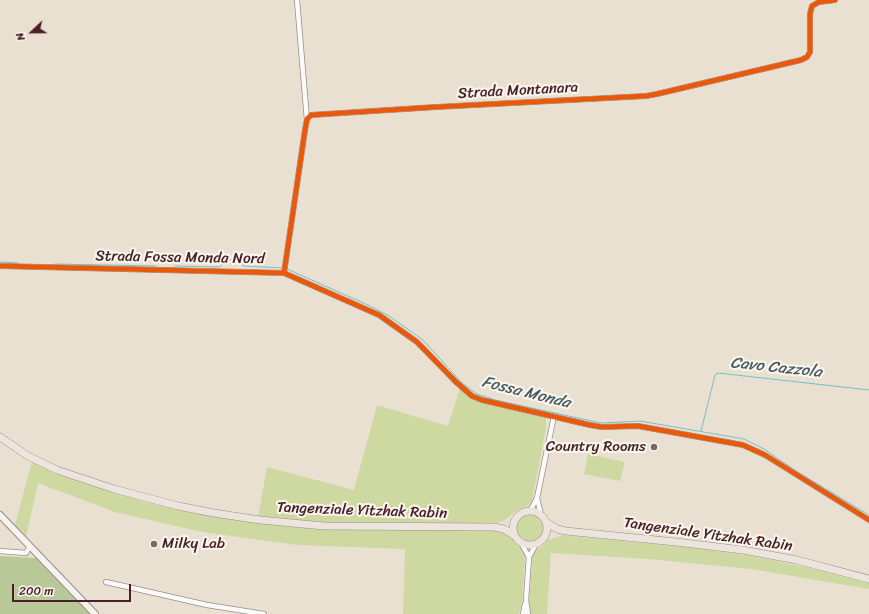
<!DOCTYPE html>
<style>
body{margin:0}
#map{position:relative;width:869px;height:614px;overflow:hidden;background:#e9e0d2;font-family:Sriracha,sans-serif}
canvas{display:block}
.north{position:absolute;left:12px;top:12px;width:40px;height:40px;-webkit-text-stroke:3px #fbf7ec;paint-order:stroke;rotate:248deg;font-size:11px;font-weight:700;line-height:16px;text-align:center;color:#4a1f2b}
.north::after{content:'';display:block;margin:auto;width:14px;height:18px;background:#4a1f2b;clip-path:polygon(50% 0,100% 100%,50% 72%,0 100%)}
.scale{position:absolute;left:12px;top:584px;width:119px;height:18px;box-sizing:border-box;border:2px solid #4a1f2b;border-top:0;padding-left:5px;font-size:12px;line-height:14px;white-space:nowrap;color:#4a1f2b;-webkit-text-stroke:3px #fbf7ec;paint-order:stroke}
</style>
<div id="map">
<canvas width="869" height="614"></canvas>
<div class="north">N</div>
<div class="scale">200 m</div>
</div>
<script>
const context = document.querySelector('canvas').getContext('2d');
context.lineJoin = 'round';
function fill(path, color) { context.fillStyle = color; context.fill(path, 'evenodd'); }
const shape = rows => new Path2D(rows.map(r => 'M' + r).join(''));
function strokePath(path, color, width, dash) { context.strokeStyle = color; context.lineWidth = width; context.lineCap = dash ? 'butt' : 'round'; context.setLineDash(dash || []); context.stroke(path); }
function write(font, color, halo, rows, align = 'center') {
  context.font = font + ' Sriracha,sans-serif'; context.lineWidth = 4; context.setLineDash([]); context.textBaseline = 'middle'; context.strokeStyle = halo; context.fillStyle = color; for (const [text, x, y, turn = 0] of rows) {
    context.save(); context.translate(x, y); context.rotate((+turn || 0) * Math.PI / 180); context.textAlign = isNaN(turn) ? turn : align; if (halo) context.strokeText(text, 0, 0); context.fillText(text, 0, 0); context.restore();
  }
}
fill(shape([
 [460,388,480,401,546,418,546,428,532,501,527,506,517,510,505,520,493,525,368,523,316,522,258,517,267,467,354,490,377,405,448,426],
 [588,454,625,462,620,481,584,474],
 [32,462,75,480,145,502,193,513,257,523,301,528,501,531,509,535,515,543,524,550,525,556,522,603,519,614,403,614,405,549,297,545,202,532,115,512,38,483,26,537,15,525],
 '516 528a14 14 0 1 1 28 0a14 14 0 1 1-28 0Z',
 [563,535,694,548,751,556,817,569,869,583,869,589,751,569,648,559,551,553,547,614,531,614,529,604,533,551,541,547,548,540]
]), '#cdd9a1');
fill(shape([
 [0,556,36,558,90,614,0,614]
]), '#b8c898');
strokePath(shape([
 [0,262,18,263],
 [55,264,156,266],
 [175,266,219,267,231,259,244,266,284,268],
 [287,269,370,306,389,316,423,340,462,383,477,394,495,400,601,423,640,421,744,439,764,449,796,471,869,515],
 [701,431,715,375,718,373,869,390]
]), '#75c0c4', 1);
const minor = shape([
 [297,0,307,120],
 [0,266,284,273,379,315,417,342,456,382,472,396,482,400,590,425,602,427,638,426,743,445,765,455,869,520],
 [284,273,305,130,307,119,311,115,436,107,646,96,657,94,801,60,807,57,810,52,810,14,812,6,819,2,835,0],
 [537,498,541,515],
 [530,511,537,498,554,416],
 [521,543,529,557],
 [0,551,26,553,30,546],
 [106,582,207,605,264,614],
 [523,614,525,604],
 [528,614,526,600,529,557,536,544]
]);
const secondary = shape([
 [0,515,95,614]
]);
const primary = shape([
 [0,437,28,456,57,470,114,489,178,506,214,513,260,520,324,526,494,527,504,529,515,536],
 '513 528a17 17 0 1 1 34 0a17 17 0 1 1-34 0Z',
 [546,522,557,529,566,531,676,542,743,550,797,560,869,579]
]);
strokePath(minor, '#988d88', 6);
strokePath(secondary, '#988d88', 8);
strokePath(primary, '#988d88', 8);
strokePath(minor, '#fcfaf8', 4.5);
strokePath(secondary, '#f6f2ed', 6);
strokePath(primary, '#ede5dd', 7);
strokePath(shape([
 [0,266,284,273,379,315,417,342,456,382,472,396,482,400,590,425,602,427,638,426,743,445,765,455,869,520],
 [284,273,305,130,307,119,311,115,436,107,646,96,657,94,801,60,807,57,810,52,810,14,812,6,819,2,835,0]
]), '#e8590c', 5);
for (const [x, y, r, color] of [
 [654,447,4,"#826365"],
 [154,544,4,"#826365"]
]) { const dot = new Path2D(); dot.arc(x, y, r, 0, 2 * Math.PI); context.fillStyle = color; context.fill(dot); strokePath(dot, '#fbf7ec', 1.5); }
write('15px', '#4a1f2b', '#fbf7ec', [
 ["Strada Montanara",518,91,-3],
 ["Strada Fossa Monda Nord",180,258,1],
 ["Tangenziale Yitzhak Rabin",362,511,2],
 ["Tangenziale Yitzhak Rabin",708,535,8]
]);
write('15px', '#4a1f2b', '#fbf7ec', [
 ["Country Rooms",646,447],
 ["Milky Lab",162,544,"left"]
], 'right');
write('italic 16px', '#475a66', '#fbf7ec', [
 ["Cavo Cazzola",776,368,6],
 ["Fossa Monda",526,393,14]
]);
</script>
